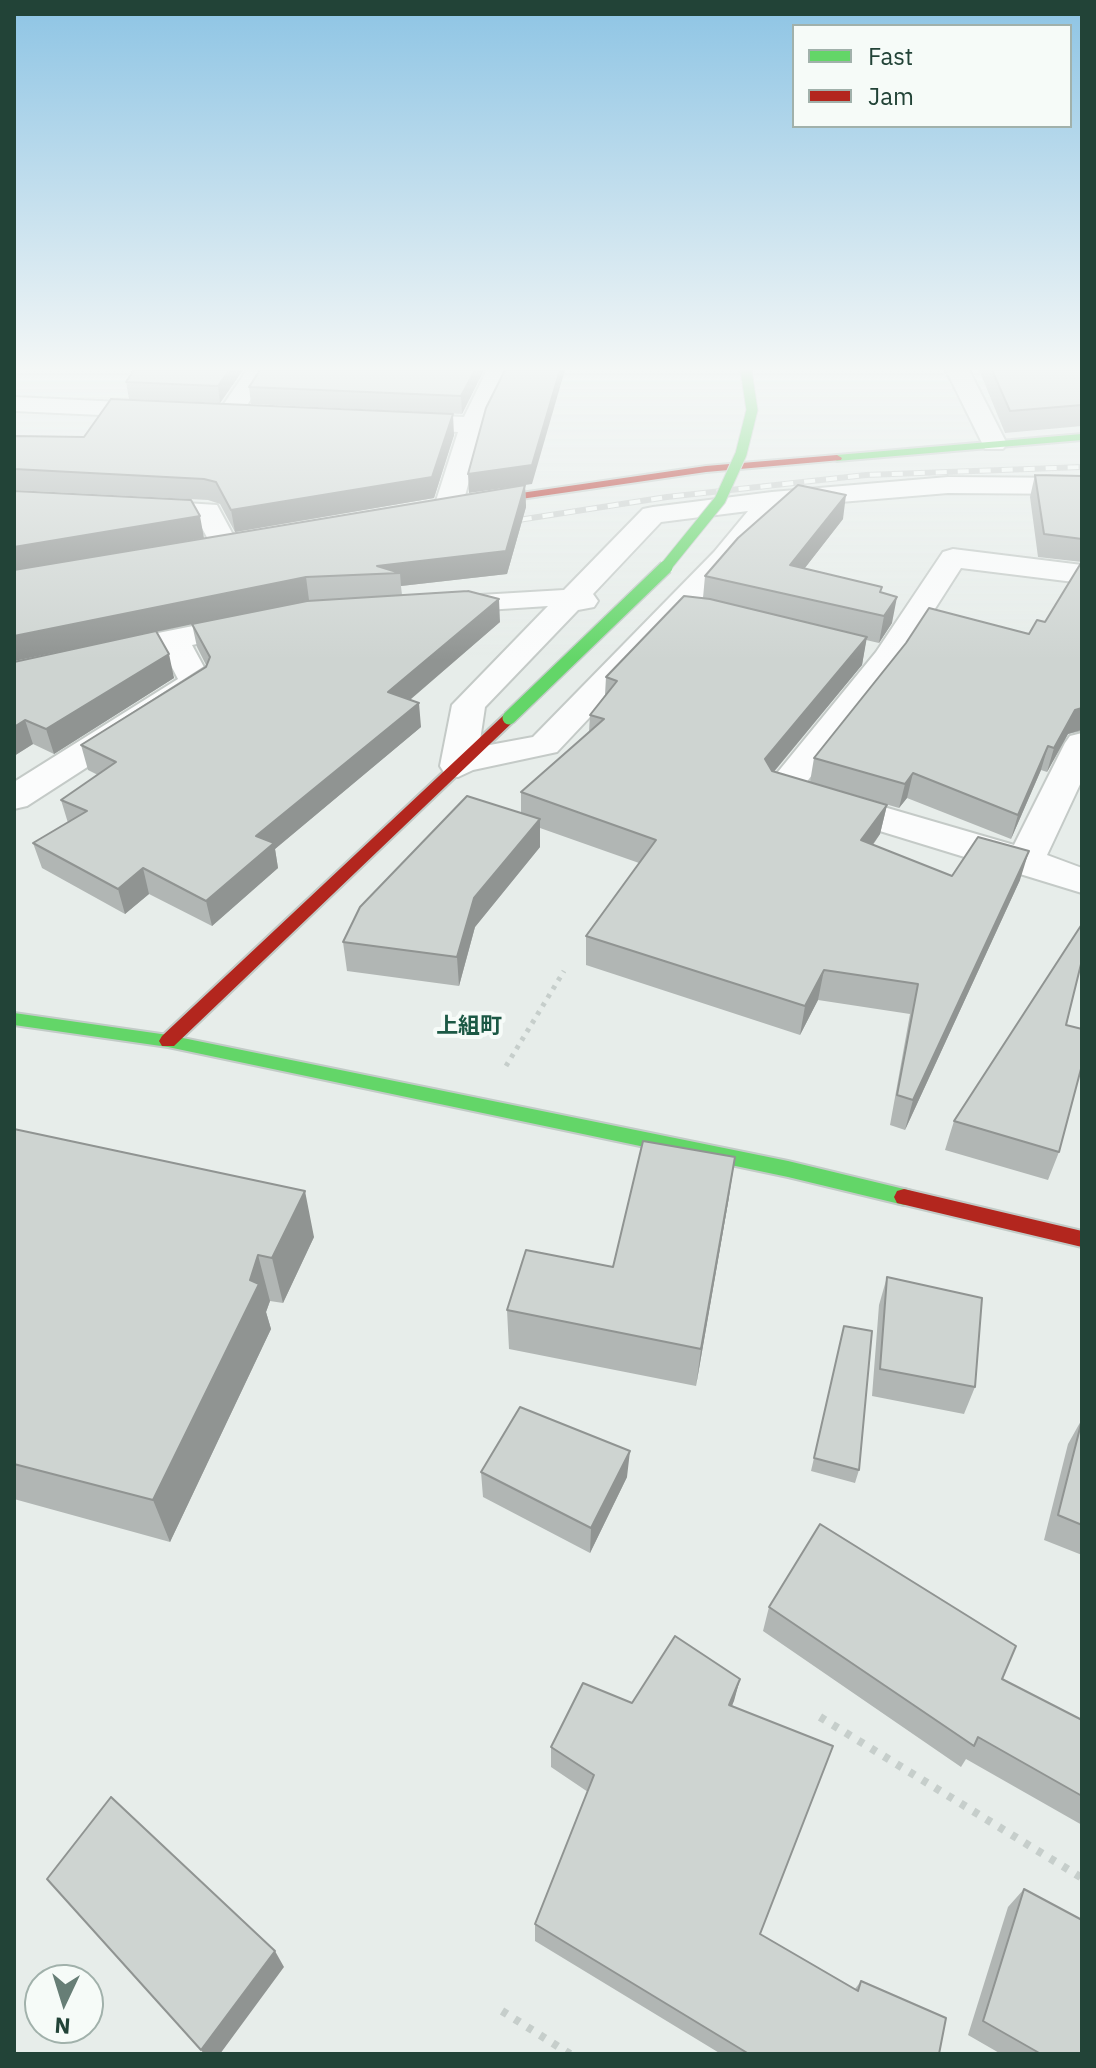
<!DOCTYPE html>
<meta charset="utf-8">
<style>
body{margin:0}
#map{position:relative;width:1096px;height:2068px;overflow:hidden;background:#e7edea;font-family:"IBM Plex Sans",sans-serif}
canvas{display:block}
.frame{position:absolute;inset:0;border:16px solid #224337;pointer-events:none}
.legend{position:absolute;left:792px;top:24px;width:280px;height:104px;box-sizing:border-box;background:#f6fbf8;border:2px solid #a1b1ab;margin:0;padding:10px 14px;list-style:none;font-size:24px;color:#224337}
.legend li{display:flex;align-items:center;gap:16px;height:40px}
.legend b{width:40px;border:2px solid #a1b1ab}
.north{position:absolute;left:24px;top:1964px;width:80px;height:80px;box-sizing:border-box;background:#f6fbf8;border:2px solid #a1b1ab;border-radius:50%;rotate:184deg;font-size:22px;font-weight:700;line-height:32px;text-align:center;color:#224337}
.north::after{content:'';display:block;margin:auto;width:28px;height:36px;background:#677e76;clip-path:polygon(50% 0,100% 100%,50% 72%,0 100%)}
</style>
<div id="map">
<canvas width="1096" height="2068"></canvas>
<div class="frame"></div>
<ul class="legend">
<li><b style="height:10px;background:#63d668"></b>Fast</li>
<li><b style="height:10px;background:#b3261e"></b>Jam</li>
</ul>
<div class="north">N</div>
</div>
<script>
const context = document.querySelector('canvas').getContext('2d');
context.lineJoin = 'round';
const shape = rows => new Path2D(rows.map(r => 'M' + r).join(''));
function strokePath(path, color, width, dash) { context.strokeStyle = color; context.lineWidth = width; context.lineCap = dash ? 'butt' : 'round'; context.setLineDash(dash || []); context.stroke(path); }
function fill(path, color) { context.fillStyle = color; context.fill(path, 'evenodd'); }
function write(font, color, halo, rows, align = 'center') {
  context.font = font + ' "IBM Plex Sans","Noto Sans JP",sans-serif'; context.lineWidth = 8; context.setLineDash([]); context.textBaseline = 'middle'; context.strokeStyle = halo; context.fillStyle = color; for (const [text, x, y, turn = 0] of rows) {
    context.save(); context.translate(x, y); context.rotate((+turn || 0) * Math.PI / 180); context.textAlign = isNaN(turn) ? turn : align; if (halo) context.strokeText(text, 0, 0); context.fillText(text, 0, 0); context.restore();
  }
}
const street = shape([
 [247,370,270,370,238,419,220,419,217,414,247,370],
 [487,370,510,370,484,425,462,507,458,513,448,515,438,513,434,507,458,432,394,428,382,421,394,414,464,417,487,370],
 [946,370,969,370,1007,444,1003,449,985,449,946,370],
 [14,397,165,404,177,411,165,418,14,411,14,397],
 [948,477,1082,478,1082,494,948,493,781,507,734,564,557,752,473,770,458,777,445,774,440,766,452,705,548,606,440,613,429,610,425,604,429,598,564,590,643,509,653,507,772,492,948,477],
 [748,511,714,552,533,737,479,747,485,707,578,610,594,607,598,601,593,594,661,522,748,511],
 [138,500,217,505,238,544,234,550,224,553,214,550,197,519,128,514,124,508,128,502,138,500],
 [953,549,1082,565,1082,583,961,568,899,665,805,784,1014,845,1065,743,1070,736,1082,733,1082,780,1047,855,1082,868,1082,893,769,797,764,789,876,652,943,552,953,549],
 [253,614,264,616,268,623,264,630,192,645,212,682,208,689,27,806,14,809,14,782,178,679,163,650,144,655,133,652,128,645,133,638,253,614]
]);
const fast = shape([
 [1082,434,1082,440,837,461,832,458,837,455,1082,434],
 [14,1013,168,1035,788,1161,904,1189,911,1191,914,1197,911,1203,904,1205,788,1177,168,1047,14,1025,14,1013]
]);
const jam = shape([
 [837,455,842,458,841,460,706,472,466,507,460,504,466,501,706,466,837,455],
 [509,714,514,715,514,721,174,1046,162,1046,159,1041,162,1036,504,715,509,714],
 [904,1189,1082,1231,1082,1247,897,1203,894,1197,897,1191,904,1189]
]);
strokePath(street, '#c4cac7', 4);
strokePath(fast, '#c2cbc7', 4);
strokePath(jam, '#c2cbc7', 4);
strokePath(shape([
 [506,1066,564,971]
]), '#c6cecb', 5, [4, 6]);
strokePath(shape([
 [820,1717,1082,1878],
 [502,2011,570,2054]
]), '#c6cecb', 8, [6, 9]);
fill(street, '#fbfcfc');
fill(fast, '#63d668');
fill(jam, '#b3261e');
const rail = shape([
 [499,523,667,497,866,475,1082,467]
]);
strokePath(rail, '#c8cdcb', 6);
strokePath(rail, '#f6fbf8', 4, [11]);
const fastBridgeFar1 = shape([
 [664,569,720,500,741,454,752,410,746,370]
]);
const fastBridge = shape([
 [509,718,666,567]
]);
strokePath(fastBridgeFar1, '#c2cbc7', 13, []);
strokePath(fastBridge, '#c2cbc7', 16, []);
strokePath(fastBridgeFar1, '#63d668', 11);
strokePath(fastBridge, '#63d668', 13);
fill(shape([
 [243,370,220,403,129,399,126,382],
 [260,370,484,370,462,414,251,404,249,387],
 [979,370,1082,370,1082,426,1005,433],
 [454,435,434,498,235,532,220,504,208,500,14,490,14,436,84,437],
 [1035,475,1082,476,1082,562,1038,557,1030,497],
 [525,485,526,507,507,574,401,586,402,595,500,622,410,700,421,727,275,849,278,868,212,926,149,894,125,914,42,868,33,843,68,823,61,800,98,775,88,770,81,745,206,665,197,647,192,624,157,632,174,678,54,754,33,744,14,756,14,662,110,641,14,661,14,570],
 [843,519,804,569,881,593,892,623,879,643,866,640,862,665,774,772,887,805,880,834,873,845,952,876,1020,880,905,1130,890,1125,910,1014,818,1000,800,1035,586,965,586,936,639,863,540,828,540,847,475,927,459,986,347,971,343,942,521,813,521,792,589,732,590,715,605,695,606,677,703,598,705,576],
 [1082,563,1082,731,1068,734,1047,772,1041,770,1011,839,907,798,899,808,810,782,814,758,1029,634,1045,622],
 [1066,1025,1059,1152,1048,1180,945,1150,954,1121],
 [14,1129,314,1237,283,1303,270,1301,266,1312,271,1329,170,1542,14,1499],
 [729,1197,696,1386,509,1349,507,1310,613,1267],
 [887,1277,975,1387,964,1414,872,1396,879,1305],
 [844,1326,859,1470,855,1483,811,1471],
 [1082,1419,1082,1555,1044,1540,1068,1444],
 [481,1472,627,1477,590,1553,483,1497],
 [769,1607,1002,1679,1082,1720,1082,1825,966,1759,961,1767,763,1631],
 [740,1679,732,1706,760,1934,855,1989,861,1981,939,2054,721,2054,535,1941,535,1924,588,1792,551,1767,551,1747,632,1703],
 [1024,1889,1082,2054,1001,2054,968,2035,1008,1907]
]), '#b1b6b4');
fill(shape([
 [229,370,243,370,220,403,218,386],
 [475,370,484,370,462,414,461,396],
 [560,370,565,370,532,484,469,493,468,474],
 [453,414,454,435,434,498,235,532,231,510],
 [525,485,526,507,507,574,401,586,400,573,377,566],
 [846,495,843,519,787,591,790,565],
 [200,516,204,538,14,570,14,547],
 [306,577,309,600,14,661,14,636],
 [897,597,892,623,879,643,884,616],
 [499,599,500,622,391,716,388,692],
 [867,637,862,665,761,787,765,759],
 [169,654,174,678,54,754,46,729],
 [419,703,421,727,275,849,278,868,212,926,206,901,256,836],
 [1082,708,1081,730,1068,734,1047,772,1054,748,1075,710],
 [25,720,33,744,14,756,14,727],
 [1048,746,1041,770,1011,839,1018,815],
 [913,773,907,798,899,808,905,784],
 [887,805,880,834,855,869,861,840],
 [540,819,540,847,475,927,459,986,457,957,474,898],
 [1029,851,1020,880,905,1130,913,1100],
 [143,868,149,894,125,914,118,889],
 [824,970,818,1000,800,1035,805,1006],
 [735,1157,729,1197,696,1386,701,1349],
 [305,1191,314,1237,283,1303,272,1258],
 [258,1255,270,1301,266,1312,271,1329,170,1542,153,1500,250,1280],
 [630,1451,627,1477,590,1553,591,1528],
 [740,1679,734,1701,723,1726,729,1705],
 [275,1951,284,1967,220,2054,204,2054,201,2050]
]), '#909492');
const building = shape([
 [134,370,229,370,218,386,126,382,134,370],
 [260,370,475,370,461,396,249,387,260,370],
 [505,370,560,370,532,465,468,474,486,408,505,370],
 [992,370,1082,370,1082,405,1010,411,992,370],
 [111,399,453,414,432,477,231,510,216,482,204,479,14,469,14,436,84,437,111,399],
 [1035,475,1082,476,1082,539,1044,534,1035,475],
 [525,485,506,551,377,566,400,573,306,577,14,636,14,570,525,485],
 [798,485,846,495,790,565,882,587,880,592,897,597,884,616,705,576,738,538,798,485],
 [14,491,191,500,200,516,14,547,14,491],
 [1081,563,1082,708,1075,710,1054,748,1048,746,1018,815,913,773,905,784,814,758,906,643,929,608,1029,634,1037,620,1045,622,1081,563],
 [468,591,499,599,388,692,419,703,256,836,274,843,206,901,143,868,118,889,33,843,87,811,61,800,116,762,81,745,206,667,210,657,192,624,307,601,468,591],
 [684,596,710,599,867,637,765,759,772,771,887,805,861,840,952,876,978,837,1029,851,913,1100,897,1095,918,984,824,970,805,1006,586,936,656,840,521,792,604,719,590,715,617,681,606,677,684,596],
 [156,631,169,654,46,729,25,720,14,727,14,662,156,631],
 [467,796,540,819,474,898,457,957,343,942,360,907,467,796],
 [1082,924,1082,960,1066,1025,1082,1029,1082,1065,1059,1152,954,1121,1082,924],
 [14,1129,305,1191,272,1258,258,1255,250,1280,259,1284,153,1500,14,1464,14,1129],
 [643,1141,735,1157,701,1349,507,1310,526,1250,613,1267,643,1141],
 [887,1277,982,1298,975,1387,880,1369,887,1277],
 [844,1326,872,1331,859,1470,814,1458,844,1326],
 [520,1407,630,1451,591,1528,481,1472,520,1407],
 [1082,1420,1082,1525,1058,1515,1082,1420],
 [820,1524,1016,1646,1002,1679,1082,1720,1082,1796,978,1737,974,1746,769,1607,820,1524],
 [675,1636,740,1679,729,1705,833,1746,760,1934,858,1991,861,1981,946,2018,939,2054,749,2054,535,1924,594,1775,551,1747,583,1683,632,1703,675,1636],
 [111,1797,275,1951,201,2050,47,1879,111,1797],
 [1024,1889,1082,1920,1082,2054,1041,2054,983,2021,1024,1889]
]);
fill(building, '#ced4d1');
strokePath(building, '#909492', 2);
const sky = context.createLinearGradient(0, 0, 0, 660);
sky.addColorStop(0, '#8dc4e4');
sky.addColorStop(0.56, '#f4f7f6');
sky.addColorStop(1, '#f4f7f600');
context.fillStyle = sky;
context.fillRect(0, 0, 1096, 660);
write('bold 22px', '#1b5844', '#f6fbf8', [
 ["上組町",469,1027]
]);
</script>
